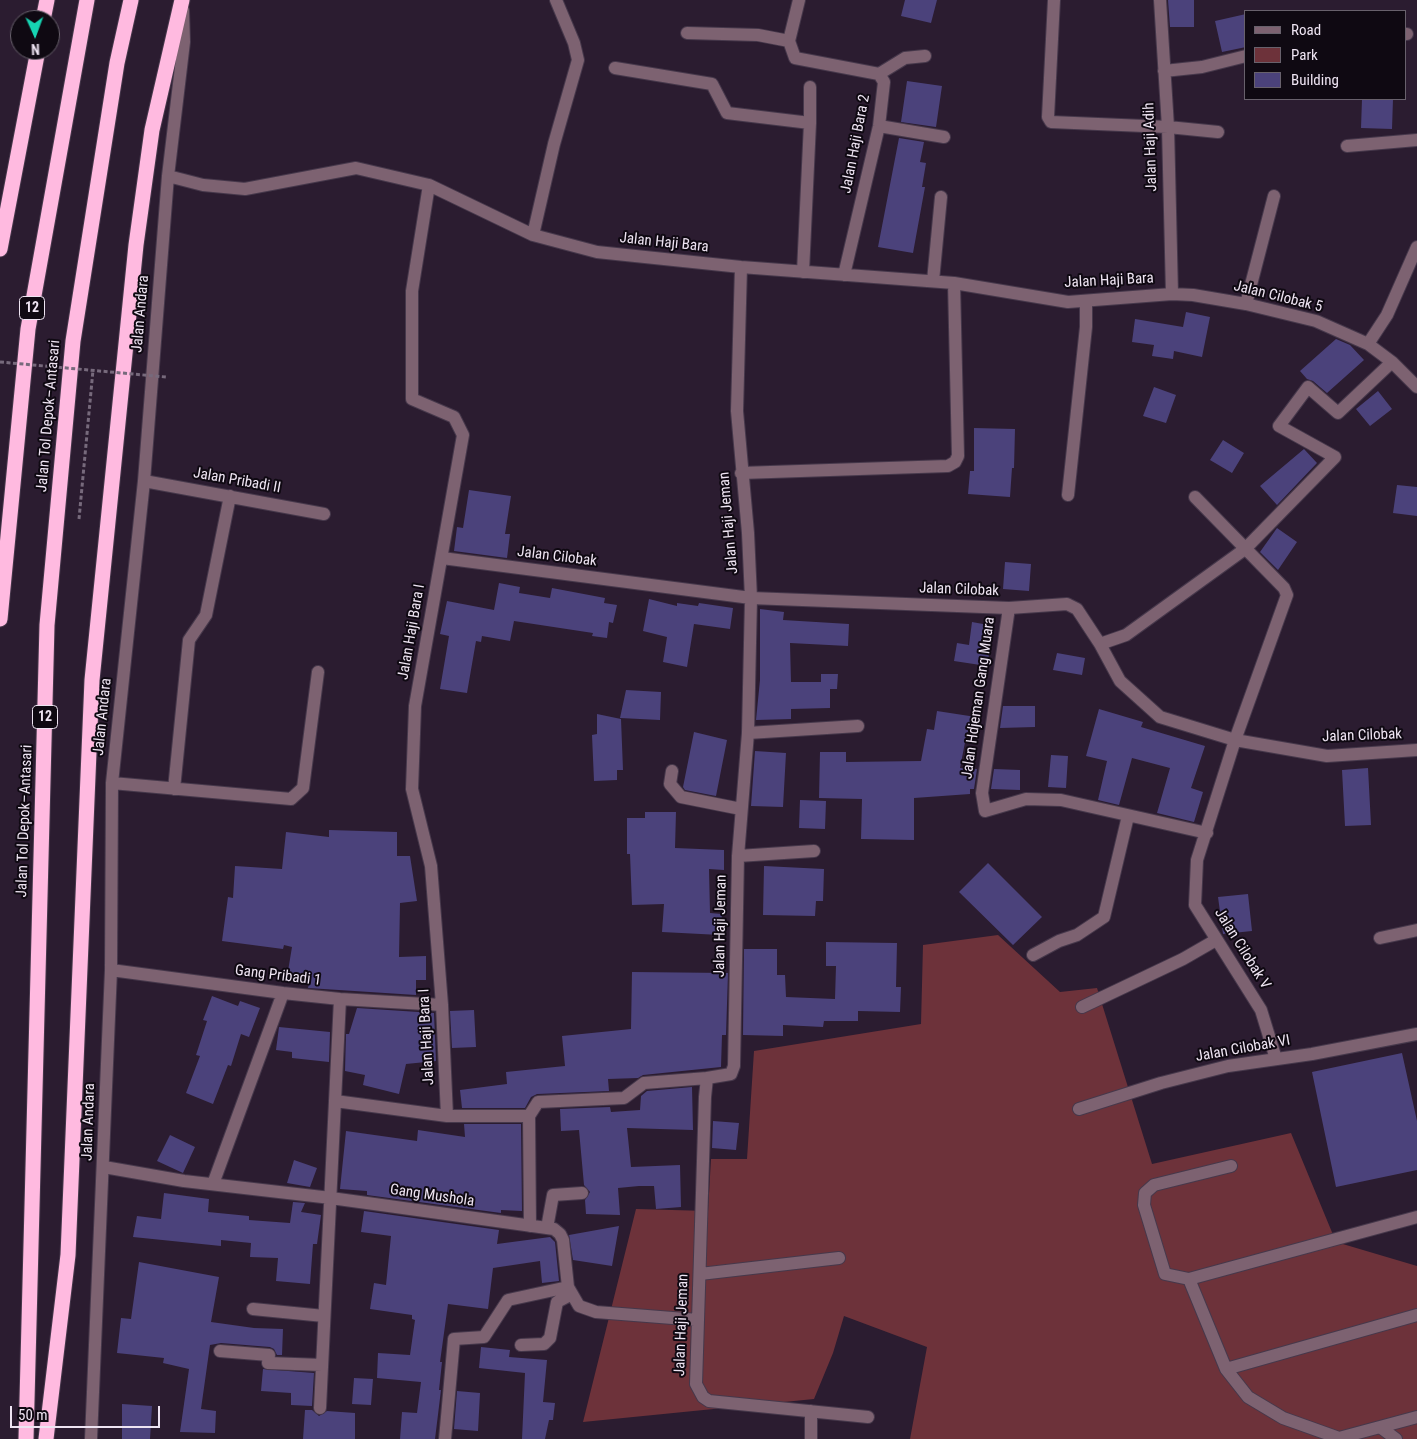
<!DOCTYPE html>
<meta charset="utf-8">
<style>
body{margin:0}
#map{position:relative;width:1417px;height:1439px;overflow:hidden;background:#2b1c30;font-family:"Roboto Condensed",sans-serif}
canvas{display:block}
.legend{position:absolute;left:1244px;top:10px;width:162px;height:90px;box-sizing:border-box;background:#0f0912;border:1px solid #68616c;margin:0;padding:6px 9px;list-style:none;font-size:15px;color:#eee4f2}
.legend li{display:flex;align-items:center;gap:10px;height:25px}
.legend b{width:25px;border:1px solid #68616c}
.north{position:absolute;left:10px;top:10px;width:50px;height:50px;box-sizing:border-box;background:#0f0912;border:1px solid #68616c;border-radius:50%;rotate:178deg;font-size:14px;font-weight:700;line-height:20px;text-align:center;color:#eee4f2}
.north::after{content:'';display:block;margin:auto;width:18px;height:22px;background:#16d5b3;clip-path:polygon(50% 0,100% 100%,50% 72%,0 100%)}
.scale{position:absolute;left:10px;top:1406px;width:150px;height:22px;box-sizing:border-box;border:2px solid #eee4f2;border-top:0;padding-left:6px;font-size:15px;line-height:18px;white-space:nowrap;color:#eee4f2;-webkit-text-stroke:4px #0f0912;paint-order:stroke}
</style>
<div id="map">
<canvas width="1417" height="1439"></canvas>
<ul class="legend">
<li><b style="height:6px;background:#7d6271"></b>Road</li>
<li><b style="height:14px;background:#6d323a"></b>Park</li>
<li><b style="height:14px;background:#4b427b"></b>Building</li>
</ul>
<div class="north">N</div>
<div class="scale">50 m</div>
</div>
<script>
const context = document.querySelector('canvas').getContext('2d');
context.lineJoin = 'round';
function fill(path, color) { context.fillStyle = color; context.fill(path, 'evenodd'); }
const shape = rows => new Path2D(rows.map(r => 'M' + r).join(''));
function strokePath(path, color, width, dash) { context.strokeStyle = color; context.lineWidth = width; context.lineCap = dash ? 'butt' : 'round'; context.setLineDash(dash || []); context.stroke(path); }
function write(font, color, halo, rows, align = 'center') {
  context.font = font + ' "Roboto Condensed",sans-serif'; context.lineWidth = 4; context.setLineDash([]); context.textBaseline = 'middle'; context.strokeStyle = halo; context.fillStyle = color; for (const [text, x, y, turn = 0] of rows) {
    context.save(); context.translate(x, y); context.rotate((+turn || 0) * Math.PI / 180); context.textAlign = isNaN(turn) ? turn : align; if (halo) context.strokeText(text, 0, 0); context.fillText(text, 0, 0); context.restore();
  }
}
fill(shape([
 [998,935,1060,992,1097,988,1152,1164,1291,1133,1336,1242,1417,1266,1417,1439,910,1439,927,1347,844,1316,833,1353,814,1399,583,1422,636,1209,708,1211,711,1159,747,1159,754,1051,921,1024,923,945]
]), '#6d323a');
fill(shape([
 [905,0,937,0,931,23,901,16],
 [1168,0,1194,0,1194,27,1170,27],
 [1246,14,1246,47,1222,52,1215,21],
 [907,81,942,86,936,127,901,122],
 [1362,99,1393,99,1392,129,1361,128],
 [899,138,924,142,920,162,926,163,922,187,925,187,913,253,878,247],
 [1186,312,1210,317,1202,357,1174,351,1173,359,1152,356,1154,345,1132,342,1135,319,1183,327],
 [1336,339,1350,345,1364,360,1327,393,1313,381,1307,379,1300,371],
 [1154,387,1176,395,1166,423,1143,416],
 [1378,391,1392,409,1370,426,1356,409],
 [974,428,1015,429,1014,468,1012,468,1010,497,968,494,970,471,974,471],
 [1223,440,1244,453,1232,473,1210,460],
 [1304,449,1317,463,1277,505,1260,486],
 [1397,485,1417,487,1417,516,1393,513],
 [469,490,511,496,505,534,510,534,507,558,454,551,457,527,463,528],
 [1277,528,1297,542,1278,570,1260,552],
 [1005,562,1031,564,1029,591,1003,589],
 [499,583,520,587,519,593,550,598,552,588,605,598,604,603,617,605,613,623,609,622,607,638,592,636,593,633,514,621,510,641,482,636,481,642,476,641,467,693,440,689,449,636,440,634,447,601,494,610],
 [649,599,677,606,677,603,698,606,699,603,733,608,730,629,694,624,687,667,663,662,667,637,643,631],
 [760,609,784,612,783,620,849,624,848,646,790,643,791,682,821,682,821,674,838,674,837,689,830,689,830,708,791,709,791,719,756,720,760,680],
 [972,622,994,626,987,666,954,661,957,643,969,645],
 [1057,653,1085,658,1082,675,1053,670],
 [626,690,661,692,660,720,620,718],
 [1003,706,1035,706,1035,727,1000,728],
 [1099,709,1143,722,1141,727,1205,746,1191,788,1203,792,1194,822,1157,813,1170,768,1132,758,1119,805,1098,800,1107,761,1086,756],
 [937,711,976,717,973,733,967,732,960,768,977,769,974,789,970,789,970,794,914,798,914,840,861,839,862,799,819,798,820,752,846,752,846,762,921,761,927,729,934,730],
 [597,714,621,719,623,770,617,770,617,780,594,781,592,735,597,734],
 [694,732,727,740,716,796,685,790,683,787],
 [755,751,786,753,783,807,751,806],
 [1051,755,1068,756,1066,788,1048,787],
 [1368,768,1371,825,1345,826,1342,770],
 [994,769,1020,770,1020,790,991,789],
 [800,800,826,801,825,829,799,828],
 [645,812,676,812,675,848,724,850,724,870,709,869,710,913,722,914,720,935,662,932,664,904,632,905,630,854,627,854,627,818,645,818],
 [329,830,397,832,397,856,410,856,417,901,400,903,399,957,426,956,426,980,416,980,416,995,308,988,310,980,287,977,292,947,284,945,283,949,222,941,228,897,233,898,235,866,282,869,286,832,329,837],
 [988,863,1042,917,1013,945,959,892],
 [764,866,824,869,823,901,816,901,815,916,763,915],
 [1248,894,1252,931,1223,934,1218,897],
 [826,942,897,943,896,987,901,987,900,1012,858,1011,858,1021,824,1021,823,1027,783,1025,783,1036,743,1035,744,949,777,949,777,975,785,975,786,997,835,999,836,966,826,966],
 [632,972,728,973,726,1035,722,1035,721,1067,643,1075,638,1078,608,1079,609,1091,537,1094,531,1097,525,1108,462,1108,460,1090,507,1084,506,1072,565,1066,562,1036,631,1029],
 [212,996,238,1006,240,1001,260,1008,249,1037,241,1034,231,1066,228,1065,213,1104,186,1093,200,1056,196,1055,207,1021,203,1020],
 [357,1008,434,1013,436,1061,406,1064,399,1094,363,1085,365,1075,345,1071,346,1034,349,1034],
 [474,1010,476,1047,452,1048,450,1011],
 [279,1027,330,1032,329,1062,292,1058,292,1052,276,1050],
 [1402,1053,1417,1121,1417,1170,1336,1187,1312,1072],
 [692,1087,693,1130,627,1128,631,1167,680,1165,681,1207,656,1209,654,1186,639,1186,618,1188,620,1215,586,1214,585,1200,590,1192,584,1185,579,1130,561,1131,560,1109,610,1107,611,1112,640,1110,641,1096,647,1091],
 [713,1121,739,1123,736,1150,712,1148],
 [464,1124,521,1124,522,1211,501,1210,501,1213,367,1195,367,1191,340,1189,346,1131,417,1141,418,1130,465,1137],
 [170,1135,195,1147,183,1173,157,1161],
 [294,1160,317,1168,310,1187,287,1183],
 [164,1193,209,1199,208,1212,249,1216,249,1220,290,1223,293,1202,305,1203,301,1212,321,1215,317,1244,313,1244,310,1284,276,1281,278,1258,250,1257,251,1243,221,1240,221,1246,133,1237,137,1216,161,1219],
 [364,1211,499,1230,497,1244,550,1237,555,1242,559,1281,542,1283,540,1261,493,1268,488,1309,448,1304,440,1362,442,1362,439,1390,441,1390,435,1439,400,1439,402,1412,417,1413,421,1382,377,1378,378,1353,410,1355,415,1320,412,1319,412,1315,370,1309,374,1283,386,1285,391,1236,361,1232],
 [619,1226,612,1266,573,1260,569,1235],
 [139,1262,219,1277,211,1322,254,1328,283,1329,282,1355,277,1355,274,1349,270,1347,221,1343,210,1345,201,1409,216,1411,215,1433,180,1432,189,1369,163,1363,164,1358,117,1353,121,1318,131,1319],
 [481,1347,510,1350,509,1357,547,1360,543,1402,555,1403,553,1420,549,1420,545,1439,522,1439,525,1373,479,1368],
 [263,1369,314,1373,312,1406,291,1405,291,1393,261,1391],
 [354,1378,373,1379,371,1405,352,1404],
 [457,1391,480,1393,478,1431,454,1429],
 [122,1404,152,1406,150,1439,122,1439],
 [305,1410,312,1410,319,1416,327,1411,355,1413,355,1439,303,1439]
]), '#4b427b');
const minor = shape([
 [799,0,789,41,795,58,879,74,884,82,879,126,844,275],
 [1054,0,1048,117,1051,122,1168,127,1218,132],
 [1160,0,1168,127,1172,294],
 [687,33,758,35,789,41],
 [1406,34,1407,34],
 [615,68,712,84,727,113,810,123,803,272],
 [1164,71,1202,67,1246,56],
 [879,74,905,58,925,56],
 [810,87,810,123],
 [879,126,944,137],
 [1347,146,1417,140],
 [168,176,203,185,245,189,356,168,429,185,533,235,597,252,741,267,954,283,1068,302,1172,294,1193,295,1246,304,1316,321,1368,344,1392,362,1417,387],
 [429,185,412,291,412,399,454,417,463,435,415,706,412,789,431,866,442,1005,447,1116],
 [533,235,554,144,578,60,574,43,556,0],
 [741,267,737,411,748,533,751,598,748,733,738,856,734,1066,731,1074,707,1078,705,1097,696,1384,703,1397,709,1401,868,1417],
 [933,281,941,197],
 [1246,304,1274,196],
 [1368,344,1387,315,1417,247],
 [741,473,948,466,955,462,958,456,954,283],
 [144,481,324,514],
 [1068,495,1086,327,1086,302],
 [1195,497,1284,588,1287,595,1235,740,1197,860,1195,905,1261,1010,1276,1059],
 [442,558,751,598,1009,608,1067,604,1077,609,1100,644,1120,681,1160,717,1235,740,1327,756,1417,750],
 [1009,608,982,793,985,811,1026,799,1061,800,1207,833],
 [1100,644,1126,635,1245,549,1335,457,1279,426,1308,387,1338,413,1392,362],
 [748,733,858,726],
 [672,771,670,784,681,797,741,809],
 [112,783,291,799,303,788,318,672],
 [174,789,189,640,206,615,230,496],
 [738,856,814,851],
 [1380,938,1417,930],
 [1033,955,1059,941,1077,935,1104,917,1128,816],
 [111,970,283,993,340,999,442,1005],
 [1082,1007,1183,959,1216,940],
 [335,1101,447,1116,529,1116],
 [1079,1109,1161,1083,1228,1066,1312,1054,1417,1034],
 [1231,1166,1154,1185,1145,1193,1144,1205,1165,1274,1189,1279,1417,1217],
 [104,1167,184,1181,331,1198,554,1229,560,1234,563,1240,568,1287,579,1306,596,1312,698,1320],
 [213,1184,283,993],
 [530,1226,529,1116,538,1102,624,1098,644,1083,707,1078],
 [547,1228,553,1195,582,1193],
 [700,1274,839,1258],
 [1189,1279,1226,1369,1248,1397,1283,1418,1339,1438,1417,1417],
 [253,1309,324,1316],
 [521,1345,544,1344,550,1338,557,1302,572,1294],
 [220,1351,269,1355,268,1363,322,1365],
 [1226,1369,1417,1315],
 [320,1408,340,999],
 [1380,1427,1396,1439],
 [91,1439,111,970,112,783,144,481,168,176,184,42,183,10],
 [445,1439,454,1339,484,1337,508,1300,568,1287],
 [811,1439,811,1411]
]);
const highway = shape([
 [43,20,47,0],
 [0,249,38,50],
 [0,619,28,329,87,0],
 [26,1439,47,625,73,341,117,63,131,0],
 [46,1439,68,1255,92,680,136,245,152,130,182,0]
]);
strokePath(minor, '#46384b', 14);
strokePath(highway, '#46384b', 17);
strokePath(shape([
 [79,519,93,370]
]), '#776a7c', 3, [4, 2.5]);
strokePath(minor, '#7d6271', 12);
strokePath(highway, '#ffbae0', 15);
strokePath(shape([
 [0,362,166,377]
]), '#776a7c', 3, [4, 2.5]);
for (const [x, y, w] of [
 [32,308,25],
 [45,717,25]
]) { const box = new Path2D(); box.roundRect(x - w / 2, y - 11.5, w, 23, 4); context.fillStyle = '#0f0912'; context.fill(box); strokePath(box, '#eee4f2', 1); }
write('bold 14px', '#eee4f2', null, [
 ["12",32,308],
 ["12",45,717]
]);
write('15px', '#eee4f2', '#0f0912', [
 ["Jalan Haji Bara 2",856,144,-79],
 ["Jalan Haji Adih",1151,147,-92],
 ["Jalan Haji Bara",664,243,6],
 ["Jalan Haji Bara",1109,281,-3],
 ["Jalan Cilobak 5",1278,297,14],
 ["Jalan Andara",141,314,-85],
 ["Jalan Tol Depok–Antasari",49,416,-85],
 ["Jalan Pribadi II",237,481,10],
 ["Jalan Haji Jeman",729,523,-95],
 ["Jalan Cilobak",557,557,7],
 ["Jalan Cilobak",959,590,2],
 ["Jalan Haji Bara I",412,632,-80],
 ["Jalan Hdjeman Gang Muara",979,698,-82],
 ["Jalan Andara",103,717,-84],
 ["Jalan Cilobak",1362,736,-2],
 ["Jalan Tol Depok–Antasari",25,821,-88],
 ["Jalan Haji Jeman",721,926,-89],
 ["Jalan Cilobak V",1242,949,58],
 ["Gang Pribadi 1",278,976,7],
 ["Jalan Haji Bara I",427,1037,-93],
 ["Jalan Cilobak VI",1243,1049,-10],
 ["Jalan Andara",89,1122,-88],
 ["Gang Mushola",432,1196,8],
 ["Jalan Haji Jeman",682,1325,-88]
]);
</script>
